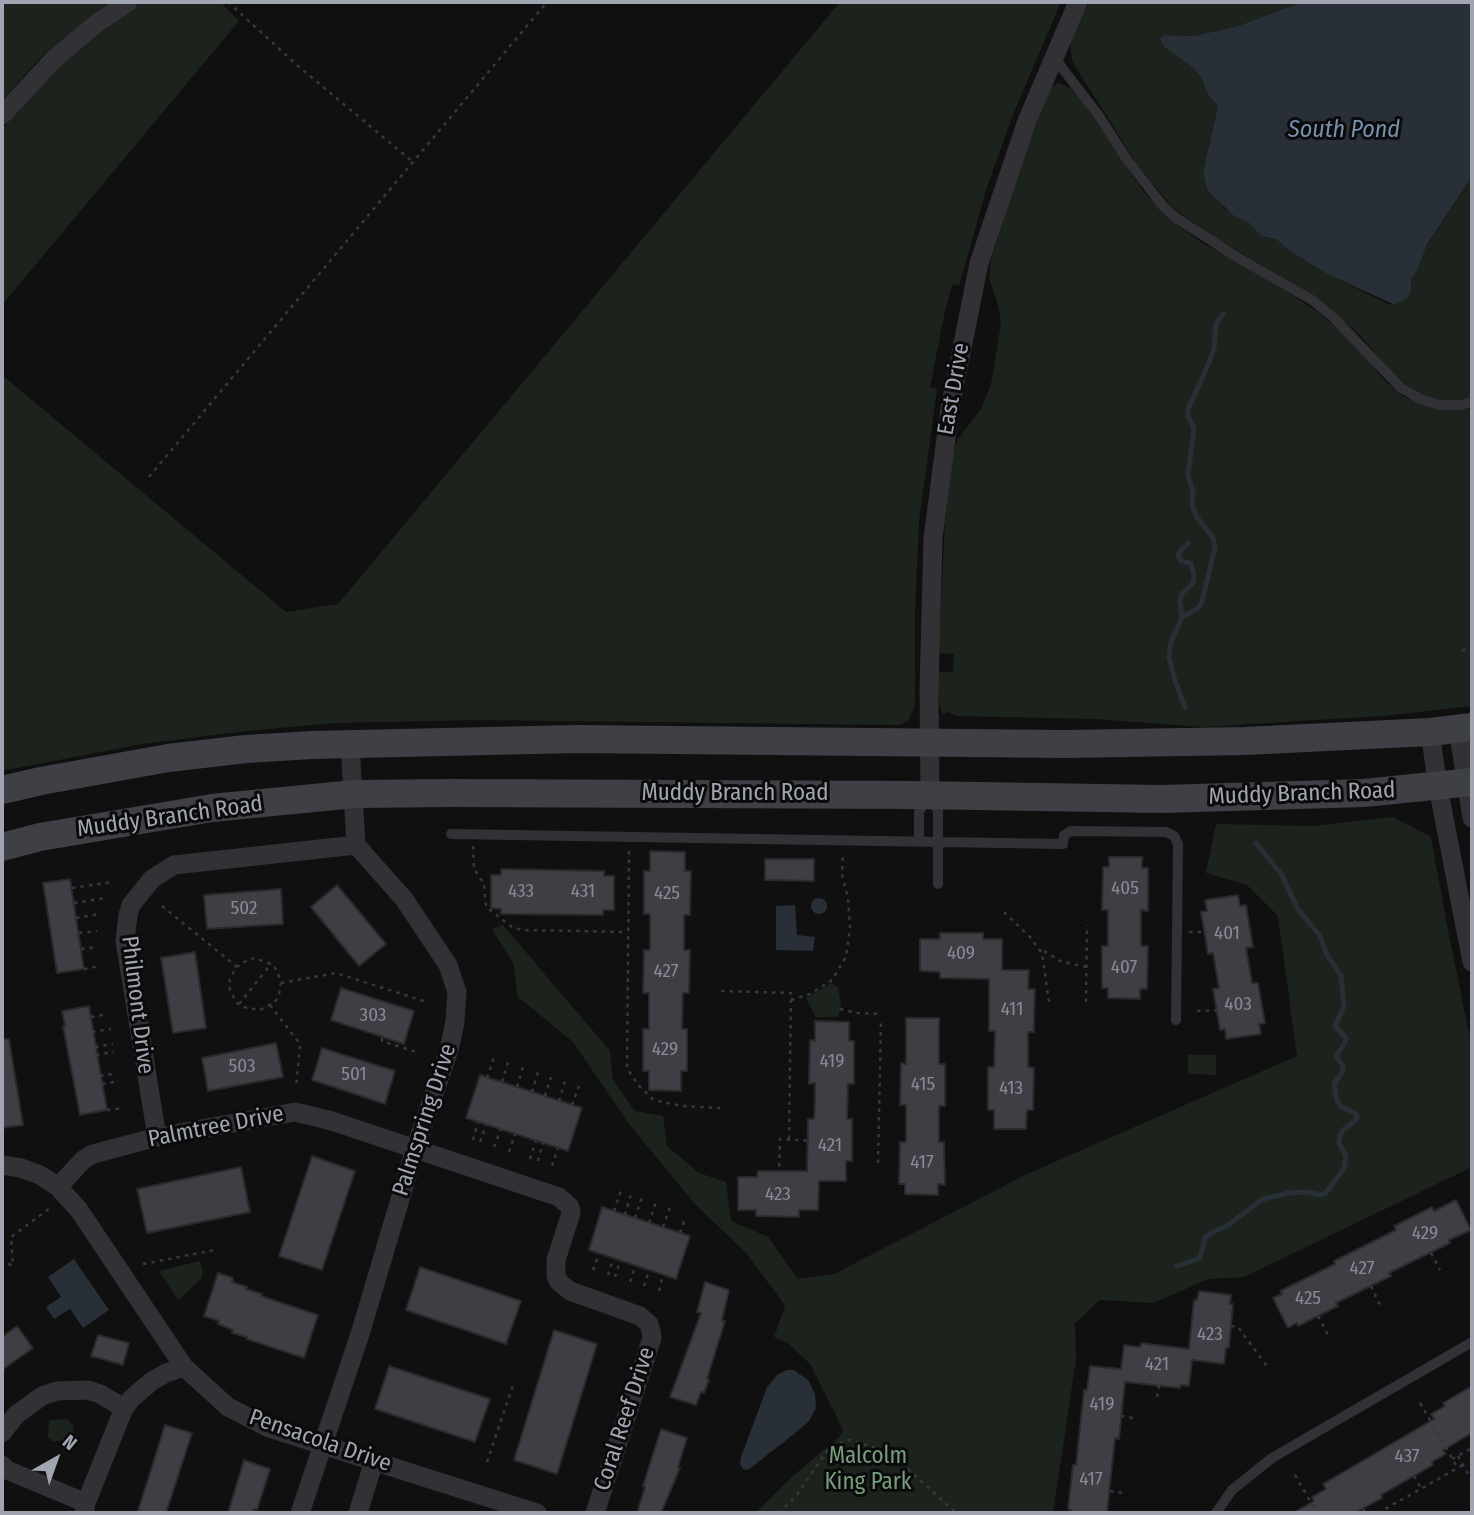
<!DOCTYPE html>
<style>
body{margin:0}
#map{position:relative;width:1474px;height:1515px;overflow:hidden;background:#101011;font-family:"Fira Sans Condensed",sans-serif}
canvas{display:block}
.frame{position:absolute;inset:0;border:4px solid #a1a5b2;pointer-events:none}
.north{position:absolute;left:21px;top:1424px;width:70px;height:70px;-webkit-text-stroke:5px #0b0b0c;paint-order:stroke;rotate:40deg;font-size:19px;font-weight:700;line-height:28px;text-align:center;color:#a1a5b2}
.north::after{content:'';display:block;margin:auto;width:24px;height:32px;background:#a1a5b2;clip-path:polygon(50% 0,100% 100%,50% 72%,0 100%)}
</style>
<div id="map">
<canvas width="1474" height="1515"></canvas>
<div class="frame"></div>
<div class="north">N</div>
</div>
<script>
const context = document.querySelector('canvas').getContext('2d');
context.lineJoin = 'round';
function fill(path, color) { context.fillStyle = color; context.fill(path, 'evenodd'); }
const shape = rows => new Path2D(rows.map(r => 'M' + r).join(''));
function strokePath(path, color, width, dash) { context.strokeStyle = color; context.lineWidth = width; context.lineCap = dash ? 'butt' : 'round'; context.setLineDash(dash || []); context.stroke(path); }
function write(font, color, halo, rows, align = 'center') {
  context.font = font + ' "Fira Sans Condensed",sans-serif'; context.lineWidth = 6; context.setLineDash([]); context.textBaseline = 'middle'; context.strokeStyle = halo; context.fillStyle = color; for (const [text, x, y, turn = 0] of rows) {
    context.save(); context.translate(x, y); context.rotate((+turn || 0) * Math.PI / 180); context.textAlign = isNaN(turn) ? turn : align; if (halo) context.strokeText(text, 0, 0); context.fillText(text, 0, 0); context.restore();
  }
}
fill(shape([
 [2,2,110,2,43,55,2,100],
 [142,2,220,2,239,21,2,305,2,129,56,69,122,15],
 [840,2,1061,2,1012,117,986,190,959,286,952,284,944,316,930,387,937,389,919,522,915,612,915,706,908,721,900,725,890,725,481,720,334,723,247,731,142,744,2,771,2,375,286,612,338,604],
 [1089,2,1302,2,1238,26,1194,36,1169,35,1160,39,1164,47,1191,66,1201,77,1208,95,1218,106,1203,171,1207,188,1225,209,1249,223,1266,238,1277,240,1290,251,1327,274,1388,304,1391,305,1411,285,1411,279,1427,246,1472,176,1472,399,1444,401,1423,396,1411,389,1392,373,1360,335,1336,314,1294,285,1217,239,1172,207,1137,164,1072,61,1070,42],
 [1059,83,1070,88,1082,101,1144,192,1171,220,1201,242,1274,283,1319,313,1347,336,1387,383,1404,397,1433,408,1451,410,1472,408,1472,706,1382,716,1203,727,1095,719,956,716,949,712,943,714,941,710,937,691,938,672,953,672,954,654,939,653,945,521,953,451,958,439,981,409,991,384,1001,323,998,305,989,278,991,259,1022,162,1044,104,1052,86],
 [1393,817,1431,837,1446,920,1472,1048,1472,1167,1244,1277,1208,1279,1154,1303,1100,1300,1075,1323,1076,1359,1053,1513,755,1513,793,1476,839,1437,843,1430,837,1417,810,1364,788,1343,774,1337,785,1306,781,1300,746,1253,694,1203,629,1124,573,1042,518,997,513,963,492,929,503,925,610,1051,613,1080,635,1111,663,1116,667,1146,699,1173,726,1182,731,1221,768,1237,798,1279,834,1274,1027,1174,1297,1056,1278,916,1247,885,1206,873,1216,824,1313,826],
 [832,983,838,988,841,1005,838,1017,816,1017,806,998],
 [1188,1055,1216,1055,1216,1075,1188,1074],
 [200,1261,203,1272,201,1279,178,1300,159,1271],
 [67,1419,73,1425,74,1440,53,1441,48,1438,49,1420]
]), '#1c231d');
fill(shape([
 [1302,2,1472,2,1472,176,1427,245,1417,270,1411,279,1411,290,1408,297,1395,305,1327,274,1290,251,1277,240,1261,236,1249,223,1233,215,1216,199,1207,189,1203,172,1218,106,1208,95,1201,77,1191,66,1164,47,1160,39,1163,35,1194,36,1238,26],
 '811 906a8 8 0 1 1 16 0a8 8 0 1 1-16 0Z',
 [795,905,797,935,815,937,813,951,776,950,776,906],
 [74,1259,109,1310,83,1328,70,1309,54,1319,46,1307,61,1297,48,1277],
 [787,1370,794,1370,808,1380,815,1394,816,1408,809,1421,794,1434,748,1470,743,1469,740,1464,741,1457,767,1387,777,1375]
]), '#282f36');
strokePath(shape([
 [1182,617,1180,601,1182,593,1193,583,1194,577,1191,563,1181,561,1178,556,1181,550,1188,543],
 [1185,707,1175,681,1169,657,1171,642,1182,617,1197,609,1202,602,1215,547,1213,538,1196,516,1192,505,1193,493,1188,475,1194,428,1188,416,1188,409,1208,365,1214,348,1216,324,1223,314],
 [1177,1266,1200,1258,1205,1238,1211,1233,1227,1226,1263,1199,1289,1193,1306,1192,1321,1195,1326,1193,1344,1168,1346,1156,1339,1143,1340,1135,1343,1130,1357,1119,1356,1114,1340,1106,1337,1101,1334,1084,1343,1071,1343,1067,1336,1056,1345,1043,1346,1038,1335,1026,1344,1006,1341,976,1327,955,1320,936,1297,908,1282,875,1256,843]
]), '#282f36', 5);
const building = shape([
 [650,851,685,852,685,871,691,871,690,915,684,915,684,950,690,950,689,993,683,993,682,1029,687,1029,687,1071,681,1071,681,1091,649,1090,649,1071,643,1071,643,1029,649,1029,649,993,643,993,644,950,650,950,650,914,644,914,644,871,650,871,650,851],
 [1109,857,1142,857,1142,868,1148,868,1148,911,1141,910,1141,946,1148,946,1147,989,1140,989,1140,999,1108,998,1108,988,1102,988,1102,946,1108,946,1108,910,1102,910,1103,867,1109,867,1109,857],
 [765,859,814,859,814,881,765,880,765,859],
 [501,869,604,871,604,876,614,876,614,910,603,910,603,915,501,914,501,909,491,908,491,875,501,875,501,869],
 [70,879,84,969,57,973,43,883,70,879],
 [337,885,386,944,359,966,311,907,337,885],
 [281,889,283,924,207,929,204,895,281,889],
 [1238,895,1240,906,1246,905,1253,947,1246,948,1249,965,1252,983,1258,983,1265,1023,1259,1024,1261,1034,1226,1039,1225,1029,1220,1030,1213,989,1219,988,1213,953,1208,954,1201,912,1207,911,1205,900,1238,895],
 [940,933,983,933,983,939,1002,939,1002,970,1029,970,1028,989,1035,989,1034,1016,1034,1032,1028,1032,1028,1067,1034,1068,1033,1110,1027,1110,1026,1129,994,1129,994,1110,988,1110,988,1067,994,1067,995,1031,989,1031,989,979,940,978,940,972,920,971,920,939,940,939,940,933],
 [195,952,206,1028,173,1033,161,958,195,952],
 [341,988,414,1011,404,1044,331,1020,341,988],
 [89,1006,107,1110,80,1115,63,1026,65,1026,62,1011,89,1006],
 [906,1018,939,1018,939,1064,945,1064,945,1106,939,1106,939,1142,944,1142,945,1185,938,1184,938,1195,905,1194,905,1184,899,1184,900,1142,906,1142,906,1105,900,1105,901,1063,906,1064,906,1018],
 [815,1021,849,1022,849,1041,854,1041,854,1084,848,1084,847,1119,852,1119,852,1161,846,1161,846,1181,819,1181,818,1210,799,1210,799,1217,756,1216,756,1210,738,1210,738,1177,757,1177,758,1171,807,1171,808,1119,814,1119,815,1101,815,1083,809,1084,810,1040,815,1041,815,1021],
 [2,1039,9,1039,23,1125,2,1128,2,1039],
 [276,1043,283,1077,208,1091,202,1058,276,1043],
 [322,1048,395,1071,385,1104,312,1080,322,1048],
 [480,1075,582,1108,568,1151,466,1118,480,1075],
 [312,1156,355,1171,322,1270,279,1256,312,1156],
 [241,1167,250,1212,147,1233,137,1189,241,1167],
 [1456,1200,1471,1230,1449,1240,1450,1243,1389,1273,1391,1276,1336,1303,1338,1306,1298,1326,1297,1323,1288,1328,1273,1298,1282,1294,1280,1291,1335,1264,1334,1261,1396,1230,1394,1226,1432,1207,1434,1211,1456,1200],
 [602,1207,690,1236,676,1279,589,1250,602,1207],
 [420,1267,521,1301,506,1344,406,1310,420,1267],
 [218,1273,233,1278,232,1282,247,1287,246,1289,262,1294,261,1296,318,1315,304,1358,247,1339,247,1337,232,1333,233,1330,218,1324,219,1321,204,1316,218,1273],
 [705,1282,729,1290,722,1320,725,1321,707,1379,709,1380,704,1393,701,1392,696,1405,670,1397,701,1313,697,1312,705,1282],
 [1199,1291,1231,1295,1230,1304,1233,1304,1229,1348,1226,1348,1224,1364,1192,1360,1189,1386,1181,1385,1180,1388,1125,1382,1119,1439,1115,1438,1107,1513,1070,1513,1071,1510,1068,1509,1073,1465,1076,1465,1084,1390,1087,1390,1090,1366,1121,1369,1124,1345,1140,1347,1141,1343,1189,1349,1194,1300,1197,1300,1199,1291],
 [17,1326,33,1348,2,1370,2,1337,17,1326],
 [554,1330,597,1344,557,1474,514,1460,554,1330],
 [98,1335,129,1343,123,1365,91,1356,98,1335],
 [389,1366,490,1399,475,1442,375,1409,389,1366],
 [1472,1386,1472,1433,1443,1450,1446,1454,1432,1462,1433,1465,1381,1495,1382,1498,1355,1513,1293,1513,1314,1501,1312,1497,1326,1489,1323,1484,1434,1419,1431,1414,1445,1406,1443,1403,1472,1386],
 [165,1425,192,1433,166,1513,145,1513,138,1511,165,1425],
 [661,1429,687,1438,678,1467,680,1468,661,1513,637,1513,645,1487,643,1486,661,1429],
 [244,1460,270,1469,257,1510,254,1509,253,1513,228,1513,244,1460]
]);
fill(building, '#3e3e44');
strokePath(building, '#2a2a2d', 2);
strokePath(shape([
 [228,2,298,66,413,162],
 [149,477,547,2],
 [1462,650,1472,649],
 [473,846,474,869,484,884,486,907,512,927,522,930,627,932],
 [629,851,627,1068,638,1085,654,1100,682,1106,720,1108],
 [72,888,113,882],
 [74,903,105,898],
 [162,906,237,967,230,978,229,987,236,1002,243,1007,260,1010,275,1002,279,994,281,983,277,970,271,964,255,958,247,960,237,967],
 [1004,912,1030,937,1042,953,1049,1002],
 [76,918,99,914],
 [1189,932,1210,932],
 [79,933,97,931],
 [81,949,98,947],
 [1044,951,1060,961,1086,967],
 [84,969,100,966],
 [281,983,336,973,427,1002],
 [721,991,791,993,789,1140],
 [791,1000,810,994,832,980,846,957,850,928,848,898,842,875,843,852],
 [1086,1002,1087,925],
 [239,1004,271,964],
 [270,1005,300,1044,296,1087],
 [840,1009,857,1013,881,1014],
 [1197,1011,1222,1010],
 [91,1017,108,1014],
 [92,1032,111,1029],
 [382,1038,382,1041,416,1052],
 [95,1047,113,1044],
 [96,1055,114,1052],
 [100,1076,117,1073],
 [487,1078,494,1057],
 [502,1082,508,1062],
 [102,1084,119,1081],
 [517,1087,523,1067],
 [532,1092,538,1072],
 [545,1096,551,1077],
 [559,1101,565,1081],
 [572,1105,579,1086],
 [107,1110,123,1108],
 [473,1140,478,1122],
 [480,1142,486,1125],
 [494,1147,501,1129],
 [509,1152,515,1134],
 [530,1159,536,1141],
 [538,1161,543,1143],
 [878,1163,881,1021],
 [552,1166,558,1148],
 [779,1175,780,1139,812,1141],
 [614,1211,621,1190],
 [625,1215,631,1194],
 [635,1218,642,1197],
 [649,1223,656,1202],
 [663,1227,670,1207],
 [680,1233,685,1219],
 [1431,1253,1440,1270],
 [8,1264,13,1265,11,1237,50,1208],
 [143,1264,215,1250],
 [593,1270,599,1254],
 [608,1275,613,1259],
 [615,1277,620,1261],
 [630,1282,635,1266],
 [644,1286,649,1270],
 [1371,1286,1380,1305],
 [659,1291,663,1275],
 [1318,1316,1328,1335],
 [1231,1326,1238,1327,1269,1369],
 [1157,1397,1159,1385],
 [1420,1403,1457,1467],
 [1121,1416,1133,1418],
 [1458,1456,1472,1481],
 [1452,1459,1472,1448],
 [487,1462,513,1385],
 [1295,1475,1317,1513],
 [1414,1476,1421,1488],
 [1110,1491,1124,1493],
 [1363,1509,1365,1513],
 [779,1513,797,1495,826,1452,840,1443,850,1440,876,1448,897,1459,956,1513],
 [1378,1513,1463,1465]
]), '#37383d', 2.5, [3.5, 5]);
strokePath(shape([
 [1053,56,1099,116,1126,158,1163,206,1175,217,1235,256,1312,300,1334,318,1401,388,1422,400,1440,405,1461,405,1472,402],
 [451,834,1063,844,1064,835,1071,831,1166,832,1174,836,1178,844,1176,1020],
 [919,842,919,811,930,796,938,811,938,884],
 [1216,1513,1232,1490,1272,1458,1472,1342]
]), '#313136', 10);
strokePath(shape([
 [2,115,54,59,96,24,128,2],
 [1458,729,1472,818],
 [1430,732,1438,787,1472,962],
 [930,796,929,690,933,538,950,408,979,263,1027,121,1078,2],
 [157,1137,125,941,128,915,131,905,152,879,174,865,356,845],
 [2,1165,21,1168,40,1175,58,1187,79,1210,184,1367,228,1407,269,1428,537,1513],
 [58,1187,83,1160,93,1154,157,1137,295,1112,332,1121,559,1197,570,1207,571,1213,556,1260,556,1276,559,1282,570,1291,640,1316,649,1324,651,1331,652,1338,595,1513],
 [2,1433,16,1415,42,1396,57,1391,88,1390,100,1394,124,1408],
 [2,1465,7,1470,86,1503],
 [84,1513,86,1503,124,1408,132,1398,152,1381,166,1373,184,1367],
 [300,1513,360,1334,415,1149,449,1050,455,1022,457,992,448,965,404,899,356,845,350,744],
 [358,1513,374,1461]
]), '#313136', 19);
strokePath(shape([
 [2,790,41,781,168,758,246,749,312,745,577,739,1065,744,1245,741,1430,732,1472,727],
 [2,847,40,837,212,808,354,794,452,793,916,795,1162,799,1364,793,1472,782]
]), '#3f4046', 28);
write('19px', '#888b96', null, [
 ["405",1125,889],
 ["433",521,892],
 ["431",583,892],
 ["425",667,894],
 ["502",244,909],
 ["401",1227,934],
 ["409",961,954],
 ["407",1124,968],
 ["427",666,972],
 ["403",1238,1005],
 ["411",1012,1010],
 ["303",373,1016],
 ["429",665,1050],
 ["419",832,1062],
 ["503",242,1067],
 ["501",354,1075],
 ["415",923,1085],
 ["413",1011,1089],
 ["421",830,1146],
 ["417",922,1163],
 ["423",778,1195],
 ["429",1425,1234],
 ["427",1362,1269],
 ["425",1308,1299],
 ["423",1210,1335],
 ["421",1157,1365],
 ["419",1102,1405],
 ["437",1407,1457],
 ["417",1091,1480]
]);
write('23px', '#a1a5b2', '#0b0b0c', [
 ["East Drive",954,389,-80],
 ["Muddy Branch Road",735,794],
 ["Muddy Branch Road",1302,794,-2],
 ["Muddy Branch Road",170,817,-8],
 ["Philmont Drive",137,1005,83],
 ["Palmspring Drive",425,1120,-72],
 ["Palmtree Drive",216,1127,-11],
 ["Coral Reef Drive",625,1419,-72],
 ["Pensacola Drive",320,1441,19]
]);
write('23px', '#779d7c', '#0b0b0c', [
 ["Malcolm",868,1457],
 ["King Park",868,1483]
]);
write('italic 24px', '#7790ad', '#0b0b0c', [
 ["South Pond",1344,130]
]);
</script>
